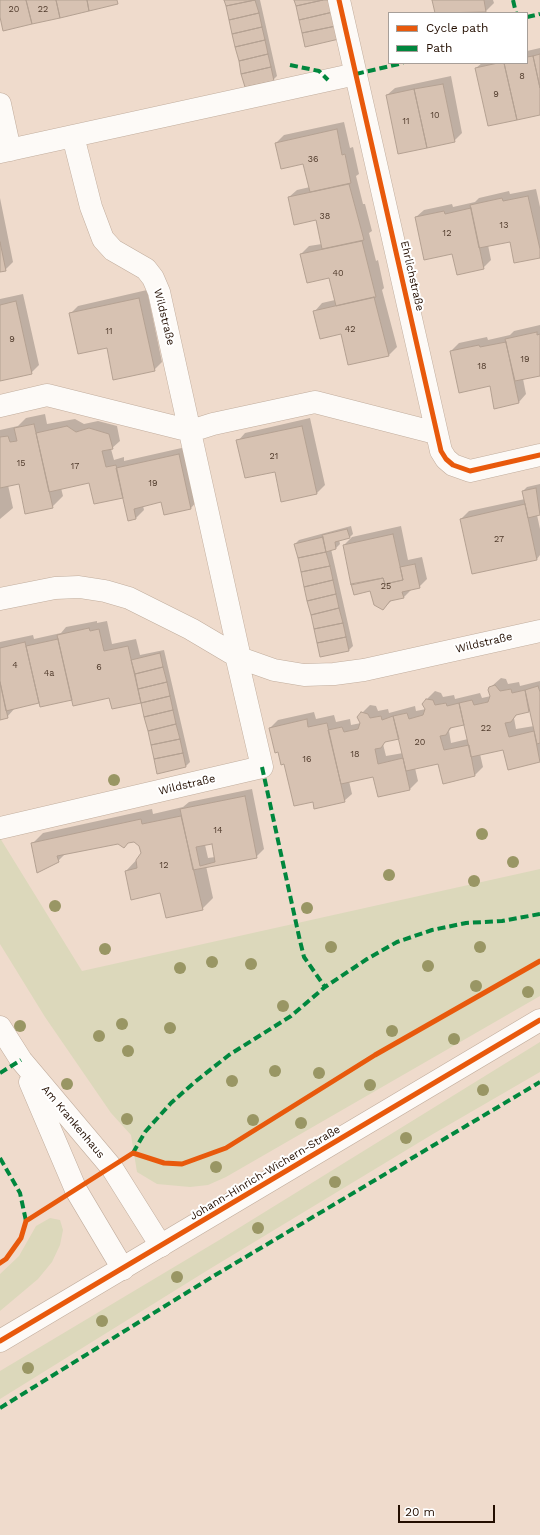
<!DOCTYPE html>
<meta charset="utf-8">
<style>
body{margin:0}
#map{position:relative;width:540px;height:1535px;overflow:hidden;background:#efdbcc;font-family:"Work Sans",sans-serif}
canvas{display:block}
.legend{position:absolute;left:388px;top:12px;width:140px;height:52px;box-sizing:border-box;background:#fff;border:1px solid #a79f99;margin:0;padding:5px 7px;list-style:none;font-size:12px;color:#230e00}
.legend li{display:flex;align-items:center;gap:8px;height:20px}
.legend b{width:20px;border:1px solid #a79f99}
.scale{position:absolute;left:398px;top:1505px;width:97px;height:18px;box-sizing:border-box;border:2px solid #230e00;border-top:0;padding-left:5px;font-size:12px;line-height:14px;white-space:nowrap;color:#230e00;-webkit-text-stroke:3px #fff;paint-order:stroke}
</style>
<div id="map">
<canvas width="540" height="1535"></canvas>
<ul class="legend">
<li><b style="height:5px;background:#e8590c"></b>Cycle path</li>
<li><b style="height:5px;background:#00873e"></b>Path</li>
</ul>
<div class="scale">20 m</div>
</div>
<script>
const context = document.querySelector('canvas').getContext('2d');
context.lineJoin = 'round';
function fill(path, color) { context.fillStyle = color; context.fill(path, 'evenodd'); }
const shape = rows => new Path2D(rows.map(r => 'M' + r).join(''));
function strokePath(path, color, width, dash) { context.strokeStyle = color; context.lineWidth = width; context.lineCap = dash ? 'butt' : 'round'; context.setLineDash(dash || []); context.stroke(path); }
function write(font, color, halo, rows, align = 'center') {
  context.font = font + ' "Work Sans",sans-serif'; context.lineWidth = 4; context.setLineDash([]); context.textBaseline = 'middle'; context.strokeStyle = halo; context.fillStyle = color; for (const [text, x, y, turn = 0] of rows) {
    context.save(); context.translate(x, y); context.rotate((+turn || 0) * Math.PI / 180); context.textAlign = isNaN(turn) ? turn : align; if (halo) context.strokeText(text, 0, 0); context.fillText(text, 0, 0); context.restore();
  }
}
fill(shape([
 [0,838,82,971,540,869,540,996,226,1177,208,1185,190,1187,157,1184,137,1172,131,1135,111,1113,45,1017,0,944],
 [540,1042,540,1072,433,1134,208,1270,0,1399,0,1371,221,1239],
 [50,1218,60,1220,63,1230,60,1245,52,1262,38,1279,0,1311,0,1274,19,1256,36,1226]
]), '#dcd8bb');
fill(shape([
 [225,0,260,0,277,76,273,80],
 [433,0,493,0,494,3,486,11,476,13,436,13],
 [540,48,540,114,476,68,482,63,527,63,527,51],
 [451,76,462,133,454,141,387,95,395,88],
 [344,122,350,148,353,147,359,174,356,176,363,204,365,204,372,231,369,233,376,261,378,260,384,288,382,290,397,347,389,355,349,364,342,333,315,311,322,303,335,300,330,277,301,254,309,246,322,244,316,219,289,197,297,190,310,187,304,163,276,143,284,135],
 [536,189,540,207,540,257,510,240,488,245,491,260,483,268,453,253,416,217,424,210,452,204,453,207,475,202,479,198,509,191,510,194],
 [0,198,13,262,5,270,0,271],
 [147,290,162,362,154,370,107,347,70,314,78,306],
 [23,294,39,365,31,373,0,380,0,299],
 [540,325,540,375,523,379,526,394,519,402,490,385,451,351,459,343,487,337,488,340,510,335,514,331],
 [45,414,47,424,75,419,84,424,98,421,117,426,120,441,111,449,114,460,124,457,124,461,186,447,198,500,191,508,162,501,143,506,144,510,136,518,124,497,90,481,61,488,63,496,52,507,19,482,8,485,13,508,0,519,0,430,18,426,26,418],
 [310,418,325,485,317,493,276,471,238,441,245,433],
 [540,484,540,514,537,515,540,529,540,555,537,559,473,573,461,519,469,511,525,499,523,491,527,487],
 [351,526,353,534,349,538,339,540,340,544,336,548,331,549,353,646,349,650,295,544,299,540],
 [401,526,408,560,422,557,427,579,419,587,412,589,404,597,392,600,383,609,344,545,352,537],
 [97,621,97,623,107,621,112,644,136,639,140,655,164,650,190,762,186,766,142,701,110,697,40,702,15,708,7,717,0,719,0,642,33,635,34,639,61,633,66,627],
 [501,678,506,679,508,684,519,682,520,686,540,681,540,761,509,768,504,749,480,754,483,767,475,775,443,782,439,762,415,768,418,781,410,789,378,796,374,776,349,781,352,794,344,801,313,801,285,763,270,728,278,720,314,712,316,719,334,715,336,722,350,719,351,725,361,723,362,713,370,705,376,706,378,711,388,709,389,713,415,706,416,711,426,709,427,699,435,691,441,693,443,697,454,695,455,699,480,693,482,698,491,696,492,686],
 [530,711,534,726,516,729,514,718,518,713],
 [465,723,468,739,451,743,449,731,453,726],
 [399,737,403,753,386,756,383,744,388,740],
 [252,789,264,849,256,857,206,866,213,898,202,909,161,892,126,871,142,854,140,846,134,841,119,843,65,854,58,861,32,844,43,833,152,809,153,814,183,807,189,802],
 [212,843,215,857,208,858,205,845]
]), '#0003');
const building = shape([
 [0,0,26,0,32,24,3,31,0,17,0,0],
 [26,0,56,0,60,18,32,24,26,0],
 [56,0,87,0,89,11,60,18,56,0],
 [87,0,117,0,118,4,89,11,87,0],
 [224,0,255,0,226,6,224,0],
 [255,0,259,13,229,20,226,6,255,0],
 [294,0,323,0,296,6,294,0],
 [323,0,330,0,333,12,299,20,296,6,323,0],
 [432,0,484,0,486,12,435,13,432,0],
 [333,12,336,26,302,33,299,20,333,12],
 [259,13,262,27,232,34,229,20,259,13],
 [336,26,339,39,305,47,302,33,336,26],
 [262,27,265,40,235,47,232,34,262,27],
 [265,40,268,54,239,61,235,47,265,40],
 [268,54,271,67,241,74,239,61,268,54],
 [540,54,540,88,533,56,540,54],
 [533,56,540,88,540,115,517,120,504,63,527,63,527,57,533,56],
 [498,63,504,63,517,120,488,126,475,68,498,63],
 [271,67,274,81,245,87,241,74,271,67],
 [443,84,455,142,427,148,414,89,443,84],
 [414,89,427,148,398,154,386,95,414,89],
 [337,129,342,155,345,154,351,183,310,192,303,164,281,169,275,143,337,129],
 [349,184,364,240,322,249,316,220,294,225,288,197,349,184],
 [528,196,540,249,540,258,514,263,510,242,479,248,470,205,502,198,503,201,528,196],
 [471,208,484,269,457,275,452,254,424,260,415,217,444,211,445,214,471,208],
 [362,241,376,297,336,306,329,278,307,283,300,254,362,241],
 [0,242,6,271,0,272,0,242],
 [374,297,389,356,348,365,341,334,320,339,313,311,374,297],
 [139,298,155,371,113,380,107,348,78,354,69,313,139,298],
 [16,301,32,374,0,381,0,305,16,301],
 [537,332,537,335,540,334,540,376,515,381,505,339,537,332],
 [506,342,519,403,494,409,490,386,459,393,450,351,479,345,480,347,506,342],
 [34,424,53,508,25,514,19,484,0,488,0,437,8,436,10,442,17,441,14,428,34,424],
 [67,426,76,432,89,428,109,434,113,449,102,451,106,467,116,465,123,498,94,504,89,483,49,492,36,433,67,426],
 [302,426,317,494,281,502,275,472,245,478,236,440,302,426],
 [179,454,191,509,164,515,161,502,134,509,136,519,128,521,116,468,179,454],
 [536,488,540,515,528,518,522,491,536,488],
 [525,504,537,560,472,574,460,519,525,504],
 [347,529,350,538,335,542,336,549,326,552,322,535,347,529],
 [393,534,403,580,385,584,383,578,351,585,343,545,393,534],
 [323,537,326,552,298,558,294,544,323,537],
 [326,552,330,566,301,572,298,558,326,552],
 [415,564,420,588,402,592,404,598,390,601,383,610,374,605,370,591,354,595,351,584,383,578,385,584,403,580,400,567,415,564],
 [330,566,333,580,304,587,301,572,330,566],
 [333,580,336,594,307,601,304,587,333,580],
 [336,594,339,608,311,615,307,601,336,594],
 [339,608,343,623,314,629,311,615,339,608],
 [343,623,346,637,317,643,314,629,343,623],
 [89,628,90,631,99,629,104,651,128,646,141,703,112,709,109,698,73,706,57,635,89,628],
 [346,637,349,651,320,657,317,643,346,637],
 [58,639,72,700,40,707,26,646,58,639],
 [25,642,39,703,6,711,0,682,0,648,25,642],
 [160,653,163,667,135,674,131,660,160,653],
 [163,667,167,682,138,689,135,674,163,667],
 [0,682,8,718,0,720,0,682],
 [167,682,170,696,141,703,138,689,167,682],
 [495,685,500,691,511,689,512,693,525,690,529,712,516,715,511,722,505,723,509,737,534,731,540,762,508,770,503,750,471,757,459,703,472,700,474,705,488,702,490,696,488,690,489,687,495,685],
 [538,686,540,692,540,743,537,744,525,690,538,686],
 [170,696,173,710,144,717,141,703,170,696],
 [426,699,433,700,435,705,446,703,447,706,459,703,464,725,450,728,446,735,440,736,444,750,469,745,475,776,443,784,438,764,406,771,393,716,407,713,409,719,423,715,425,709,422,704,426,699],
 [173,710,176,724,148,731,144,717,173,710],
 [361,712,368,714,370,718,381,716,382,720,393,716,399,739,385,742,381,748,375,749,378,764,403,758,410,790,378,797,373,777,341,784,328,730,342,727,344,732,358,729,360,723,357,717,361,712],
 [307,719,308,727,327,723,345,802,314,809,313,802,294,806,284,764,281,765,278,752,275,753,269,728,307,719],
 [176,724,180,739,151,745,148,731,176,724],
 [180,739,183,753,154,759,151,745,180,739],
 [183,753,186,767,157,774,154,759,183,753],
 [245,796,257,858,193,870,180,809,245,796],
 [212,844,215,862,200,866,196,847,212,844],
 [181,816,203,910,166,918,160,893,131,900,125,871,137,868,136,860,141,853,139,846,134,842,128,843,124,848,118,844,57,856,59,862,37,873,31,843,141,819,142,824,181,816]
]);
fill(building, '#d7c2b2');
strokePath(building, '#b4a192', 1);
const minor = shape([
 [339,0,441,451,446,459,453,465,470,471,540,455],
 [0,104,10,150],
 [73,136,91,207,103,239,113,250,146,269,153,278,159,292,240,658],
 [0,152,356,74],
 [0,406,47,395,191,431,213,424,315,402,436,433],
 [0,599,55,588,79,587,105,591,129,598,191,629,240,658,274,670,304,675,334,674,364,670,540,631],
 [0,828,262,767,236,655],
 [0,1027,21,1060,112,1168,161,1246],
 [30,1082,76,1190,123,1269]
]);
const tertiary = shape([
 [0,1341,540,1020]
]);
strokePath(minor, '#c1ad9d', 23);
strokePath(tertiary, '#c1ad9d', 23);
strokePath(minor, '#fdfaf7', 22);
strokePath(tertiary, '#fdfaf7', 22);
strokePath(shape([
 [513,0,516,13],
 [527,17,540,14],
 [290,65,319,71,328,80],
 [356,74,403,63],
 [262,767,300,941,304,957,325,987],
 [0,1073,21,1060],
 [133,1153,145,1132,171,1103,196,1081,229,1055,291,1016,325,987,367,959,397,942,432,930,466,923,502,921,540,914],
 [0,1158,20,1193,26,1221],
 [0,1408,212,1277,540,1082]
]), '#00873e', 4, [8, 4]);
strokePath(shape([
 [339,0,441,451,446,459,453,465,470,471,540,455],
 [0,1263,6,1259,21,1238,26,1221,133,1153,164,1163,182,1164,226,1148,375,1055,540,961],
 [0,1341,540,1020]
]), '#e8590c', 5);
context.fillStyle = '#999664';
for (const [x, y] of [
 [114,780],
 [482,834],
 [513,862],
 [389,875],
 [474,881],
 [55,906],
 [307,908],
 [331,947],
 [480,947],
 [105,949],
 [212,962],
 [251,964],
 [428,966],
 [180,968],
 [476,986],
 [528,992],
 [283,1006],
 [122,1024],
 [20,1026],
 [170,1028],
 [392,1031],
 [99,1036],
 [454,1039],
 [128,1051],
 [275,1071],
 [319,1073],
 [232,1081],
 [67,1084],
 [370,1085],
 [483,1090],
 [127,1119],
 [253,1120],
 [301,1123],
 [406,1138],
 [216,1167],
 [335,1182],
 [258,1228],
 [177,1277],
 [102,1321],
 [28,1368]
]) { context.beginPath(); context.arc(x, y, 6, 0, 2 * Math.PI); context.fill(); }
write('9px', '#503b2c', null, [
 ["20",14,9],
 ["22",43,9],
 ["8",522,76],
 ["9",496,94],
 ["10",435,115],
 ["11",406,121],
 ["36",313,159],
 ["38",325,216],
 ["13",504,225],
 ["12",447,233],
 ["40",338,273],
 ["42",350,329],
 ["11",109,331],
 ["9",12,339],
 ["19",525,359],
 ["18",482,366],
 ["21",274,456],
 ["15",21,463],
 ["17",75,466],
 ["19",153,483],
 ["27",499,539],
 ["25",386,586],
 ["4",15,665],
 ["6",99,667],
 ["4a",49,673],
 ["22",486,728],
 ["20",420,742],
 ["18",355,754],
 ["16",307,759],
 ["14",218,830],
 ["12",164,865]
]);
write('11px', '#230e00', '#fff', [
 ["Ehrlichstraße",412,276,77],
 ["Wildstraße",164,317,76],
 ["Wildstraße",484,643,-13],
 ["Wildstraße",187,785,-13],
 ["Am Krankenhaus",73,1122,50],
 ["Johann-Hinrich-Wichern-Straße",265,1173,-31]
]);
</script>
